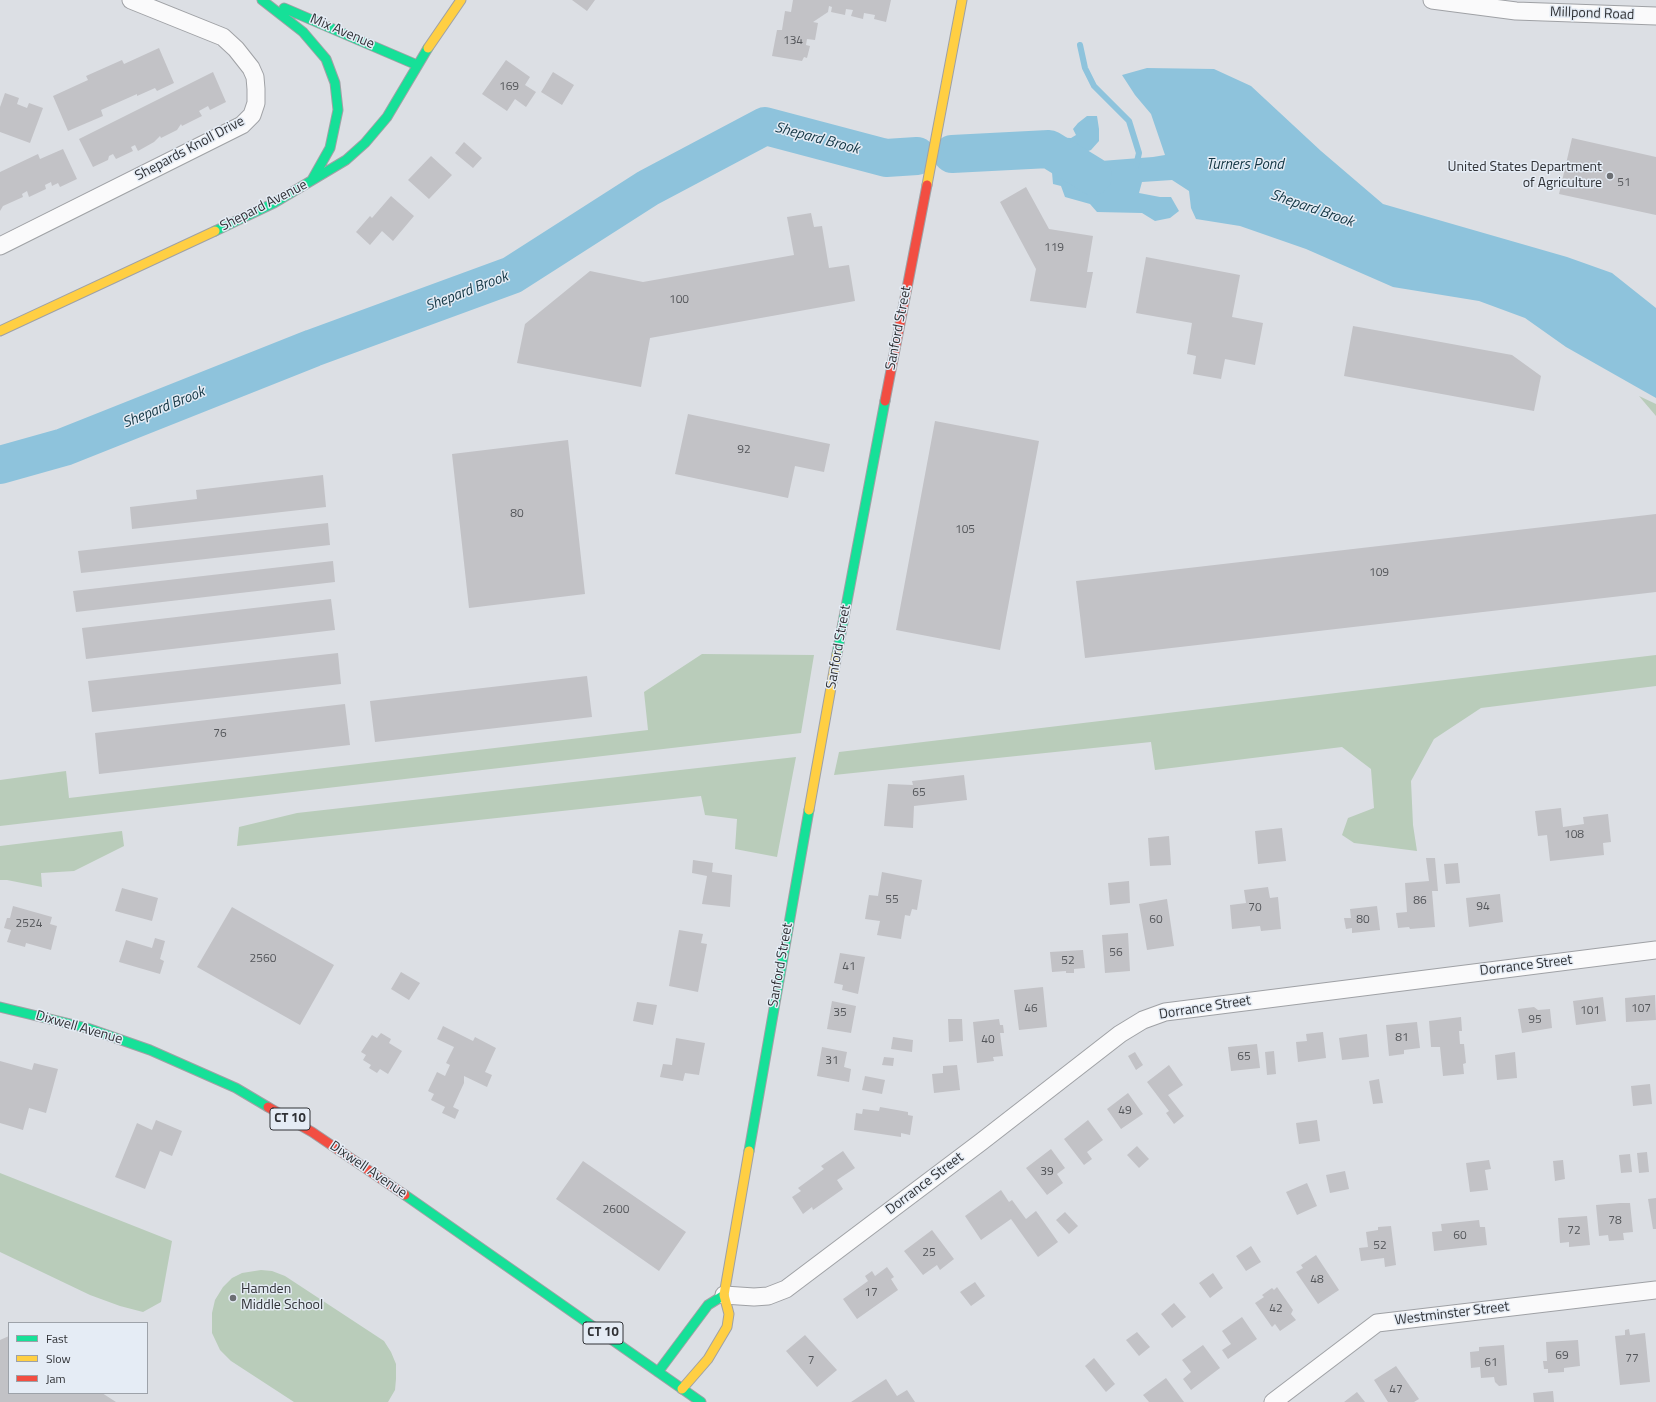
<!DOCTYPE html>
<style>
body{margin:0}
#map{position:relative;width:1656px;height:1402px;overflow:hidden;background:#dcdfe4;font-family:"Titillium Web",sans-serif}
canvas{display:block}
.legend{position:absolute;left:8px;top:1322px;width:140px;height:72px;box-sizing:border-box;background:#e5ecf5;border:1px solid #9da2a9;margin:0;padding:5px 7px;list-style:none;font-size:12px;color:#303236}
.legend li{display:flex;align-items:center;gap:8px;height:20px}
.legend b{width:20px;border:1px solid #9da2a9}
</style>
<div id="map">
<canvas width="1656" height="1402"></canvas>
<ul class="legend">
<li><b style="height:5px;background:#16e098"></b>Fast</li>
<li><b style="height:5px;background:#ffcf43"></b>Slow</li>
<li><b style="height:5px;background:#f24e42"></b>Jam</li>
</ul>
</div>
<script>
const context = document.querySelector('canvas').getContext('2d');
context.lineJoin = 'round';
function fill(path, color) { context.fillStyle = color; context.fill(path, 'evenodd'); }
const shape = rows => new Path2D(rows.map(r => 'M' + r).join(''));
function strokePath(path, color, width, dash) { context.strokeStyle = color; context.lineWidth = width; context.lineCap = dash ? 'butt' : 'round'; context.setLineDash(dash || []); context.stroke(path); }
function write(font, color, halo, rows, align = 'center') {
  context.font = font + ' "Titillium Web",sans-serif'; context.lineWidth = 3; context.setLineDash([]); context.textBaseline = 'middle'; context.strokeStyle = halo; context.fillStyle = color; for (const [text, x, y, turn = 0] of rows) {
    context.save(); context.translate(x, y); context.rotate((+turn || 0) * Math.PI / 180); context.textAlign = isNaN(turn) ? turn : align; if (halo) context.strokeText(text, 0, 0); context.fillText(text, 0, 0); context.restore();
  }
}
fill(shape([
 [1639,396,1656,404,1656,416],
 [702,654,814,655,801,733,0,826,0,780,66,771,69,798,648,730,644,692],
 [1656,655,1656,686,1481,708,1434,739,1411,781,1413,825,1417,851,1354,843,1342,835,1348,818,1374,808,1371,769,1342,747,1155,770,1151,742,834,775,839,752],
 [796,757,777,857,735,849,737,819,705,815,701,796,237,846,239,827,297,813],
 [122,831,124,846,74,871,41,873,42,887,7,880,0,880,0,846],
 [0,1173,172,1241,161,1302,143,1312,120,1306,90,1295,0,1252],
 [261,1270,272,1271,285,1276,384,1341,391,1352,396,1364,396,1379,395,1390,388,1402,294,1402,231,1361,220,1350,212,1333,212,1313,215,1300,223,1287,232,1278,242,1273]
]), '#b9ccba');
fill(shape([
 [1147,68,1214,69,1251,86,1321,151,1383,204,1567,257,1612,273,1656,308,1656,398,1566,347,1525,318,1479,301,1393,287,1306,249,1240,226,1196,219,1191,208,1189,191,1172,180,1142,182,1139,193,1160,197,1171,197,1179,211,1170,218,1155,221,1142,213,1097,212,1090,204,1065,197,1061,186,1053,184,1049,137,1071,138,1076,135,1073,129,1078,123,1087,116,1097,116,1099,129,1099,141,1091,150,1083,153,1087,157,1101,161,1153,157,1165,155,1151,114,1135,95,1122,75]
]), '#8ec3dc');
strokePath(shape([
 [1080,45,1085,68,1094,86,1129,121,1139,153,1136,166]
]), '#8ec3dc', 6);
strokePath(shape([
 [952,154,1049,149,1093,176],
 [0,465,64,447,313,348,512,275,648,188,765,126,886,158,917,156]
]), '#8ec3dc', 38);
fill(shape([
 [572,0,595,0,587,11],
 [793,0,891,0,886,22,874,19,875,15,864,13,863,19,851,16,853,10,846,9,845,15,831,12,832,7,829,6,828,12,813,22,818,23,815,40,807,39,806,45,810,46,807,58,804,57,802,61,772,56,777,30,782,30,785,11,791,12],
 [159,48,174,83,157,91,155,88,137,96,137,94,101,110,103,116,68,131,53,96,88,80,86,76,122,60,124,64],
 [506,60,530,77,525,85,536,92,526,107,515,99,507,111,482,94],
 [213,72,226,102,210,110,208,106,199,111,202,116,182,126,181,124,177,130,161,138,160,136,154,142,138,151,135,145,131,147,133,151,116,159,113,154,109,156,108,160,93,167,79,139],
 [553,72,574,85,562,105,541,92],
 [5,93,19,98,17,104,27,108,29,103,43,108,30,143,0,132,0,107],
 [1572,138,1656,157,1656,215,1559,194],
 [464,142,482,158,473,168,455,153],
 [63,149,77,179,60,187,58,183,52,186,51,182,45,185,46,189,29,197,27,191,22,194,23,197,3,206,0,211,0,172,38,154,40,159],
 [431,156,452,175,429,199,408,180],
 [1026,187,1049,229,1093,236,1087,272,1093,272,1086,308,1030,301,1036,269,1000,202],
 [391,196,414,216,393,241,382,231,370,245,356,232,370,216,372,218],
 [811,213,814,227,822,226,829,268,849,265,855,301,650,338,641,387,517,363,525,324,590,271,643,282,794,255,787,217],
 [1146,257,1240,275,1232,317,1263,323,1255,365,1225,359,1221,379,1193,374,1196,356,1187,354,1192,323,1136,313],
 [1353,326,1512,355,1541,376,1534,411,1344,376],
 [688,414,830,444,824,472,795,466,788,498,675,474],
 [935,421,1039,441,1000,650,896,630],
 [568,440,585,594,469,608,452,454],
 [323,475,326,507,132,529,130,507,197,499,196,490],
 [1656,514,1656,592,1085,658,1076,581],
 [328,523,330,545,81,573,78,551],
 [333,561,335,582,76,612,73,591],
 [331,599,335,630,86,659,82,628],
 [338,653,341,684,92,712,88,681],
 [587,676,592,717,375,742,370,701],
 [345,704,350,745,99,774,95,733],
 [964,775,967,800,914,806,913,828,884,826,888,784,913,785,912,781],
 [1561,808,1563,827,1584,824,1583,817,1608,814,1611,842,1603,843,1604,855,1550,861,1547,835,1538,836,1535,811],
 [1282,828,1286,861,1258,864,1255,831],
 [1169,836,1171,865,1150,866,1148,838],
 [1426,858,1435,858,1438,891,1432,891,1435,927,1410,929,1409,927,1398,928,1396,913,1407,912,1405,883,1429,881],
 [693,860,713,863,712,872,732,875,730,907,702,904,707,876,692,873],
 [1458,863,1460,883,1446,884,1444,864],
 [882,872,922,880,917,910,912,909,910,916,905,915,901,939,877,935,880,921,865,919,869,895,878,896],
 [1129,881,1130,903,1110,905,1108,883],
 [1268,887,1270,898,1278,897,1281,929,1261,931,1260,926,1232,929,1230,905,1246,903,1244,890],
 [122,888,158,898,152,921,115,911],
 [1500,894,1503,922,1469,927,1466,898],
 [1167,899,1174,946,1147,950,1139,904],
 [13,906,52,917,50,924,57,926,51,950,26,943,25,947,7,942,11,930,4,928,7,918,10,918],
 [1377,906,1380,930,1352,933,1352,928,1346,929,1344,918,1351,918,1350,909],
 [232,907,334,965,300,1025,197,967],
 [679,930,703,934,701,943,707,944,698,992,669,986],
 [1128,933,1130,971,1105,973,1102,935],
 [155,938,165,941,160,959,164,961,160,974,119,962,126,940,152,948],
 [1083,950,1085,968,1074,969,1074,973,1066,973,1066,971,1052,972,1050,952],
 [840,953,865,957,858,994,842,990,843,985,834,983],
 [401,972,420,983,409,1000,391,989],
 [1043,987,1047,1027,1019,1030,1014,990],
 [1655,995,1656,1020,1626,1022,1625,998],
 [1603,997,1606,1021,1576,1025,1573,1001],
 [832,1001,856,1006,851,1033,827,1029],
 [637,1002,657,1005,653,1025,633,1021],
 [1534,1007,1538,1010,1550,1009,1552,1028,1522,1033,1518,1009],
 [1461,1017,1462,1031,1459,1031,1460,1044,1464,1044,1466,1063,1463,1064,1464,1074,1443,1076,1440,1047,1431,1047,1429,1021],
 [948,1019,962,1019,963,1041,949,1042],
 [999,1019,1000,1025,1003,1025,1004,1033,1000,1033,1003,1056,993,1057,994,1061,977,1063,973,1022],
 [1417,1022,1420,1048,1404,1050,1404,1054,1389,1056,1386,1025],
 [443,1026,473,1041,475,1037,496,1048,485,1072,492,1075,487,1087,464,1076,464,1083,453,1107,459,1110,455,1119,442,1113,445,1107,431,1100,434,1094,428,1091,437,1072,445,1076,450,1065,446,1063,454,1047,437,1039],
 [1323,1032,1326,1058,1298,1062,1296,1042,1307,1041,1306,1034],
 [381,1033,391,1039,389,1043,402,1051,388,1074,380,1069,377,1073,369,1068,371,1065,363,1060,366,1055,361,1052,372,1035,377,1038],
 [1367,1034,1369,1057,1342,1060,1339,1038],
 [893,1037,913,1040,912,1052,891,1049],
 [676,1038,705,1043,699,1075,685,1073,683,1081,660,1077,663,1064,672,1065],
 [1257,1044,1260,1068,1231,1071,1228,1047],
 [822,1047,847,1052,844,1067,851,1069,849,1082,817,1076],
 [1274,1051,1276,1074,1267,1075,1265,1052],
 [1135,1052,1143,1065,1136,1070,1128,1056],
 [1515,1052,1517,1078,1497,1080,1495,1055],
 [884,1057,894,1058,893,1066,882,1065],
 [0,1061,32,1070,34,1063,58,1069,46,1113,29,1108,23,1130,0,1123],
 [957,1065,960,1090,934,1093,932,1074,943,1073,943,1066],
 [1169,1065,1183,1085,1168,1095,1184,1116,1174,1124,1166,1113,1169,1111,1147,1082],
 [865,1076,885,1080,882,1094,862,1090],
 [1379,1079,1383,1103,1373,1104,1369,1081],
 [1650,1084,1652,1104,1633,1106,1631,1086],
 [1128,1093,1143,1114,1121,1129,1107,1109],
 [880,1107,908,1112,908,1115,913,1116,910,1135,901,1133,901,1137,854,1130,856,1113,862,1114,863,1109,879,1111],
 [156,1120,182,1131,172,1156,160,1151,145,1189,115,1177,137,1123,152,1130],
 [1088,1120,1103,1140,1087,1152,1092,1159,1084,1165,1064,1139],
 [1317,1120,1320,1141,1299,1144,1296,1123],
 [1137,1146,1149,1159,1139,1168,1127,1155],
 [1051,1149,1065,1168,1057,1174,1063,1183,1047,1195,1026,1168],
 [843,1151,855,1168,837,1180,843,1189,813,1210,812,1207,803,1214,792,1197,801,1191,798,1188,824,1169,821,1166],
 [1647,1152,1649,1172,1639,1173,1637,1153],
 [1630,1154,1632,1172,1621,1173,1619,1155],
 [1489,1160,1491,1169,1485,1170,1488,1190,1470,1192,1466,1163],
 [1563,1160,1565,1179,1555,1181,1553,1161],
 [583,1161,686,1232,659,1271,556,1199],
 [1345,1171,1349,1189,1330,1193,1326,1175],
 [1307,1183,1317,1206,1297,1215,1286,1192],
 [1001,1190,1009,1202,1012,1200,1026,1219,1036,1211,1058,1242,1038,1257,1011,1219,981,1240,965,1216],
 [1656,1198,1656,1229,1653,1229,1648,1199],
 [1620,1203,1630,1203,1633,1232,1623,1233,1624,1240,1609,1241,1608,1235,1599,1236,1596,1205],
 [1065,1212,1078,1226,1069,1234,1056,1220],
 [1587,1216,1590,1245,1569,1247,1569,1242,1560,1243,1558,1218],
 [1479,1220,1480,1227,1485,1227,1487,1245,1434,1251,1432,1232,1442,1231,1441,1224],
 [1391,1226,1396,1265,1385,1267,1384,1258,1361,1261,1359,1248,1368,1247,1366,1232,1378,1230,1378,1227],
 [932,1230,954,1259,940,1270,937,1265,923,1275,904,1251],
 [1251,1246,1261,1262,1246,1271,1236,1256],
 [1316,1255,1339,1290,1318,1304,1296,1272,1303,1268,1301,1265],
 [887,1267,894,1277,891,1279,898,1290,857,1319,843,1299,868,1281,865,1276,872,1271,875,1276],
 [1213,1273,1223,1288,1210,1298,1199,1283],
 [975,1282,985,1296,971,1306,960,1292],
 [1277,1287,1293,1310,1291,1314,1296,1320,1280,1331,1275,1324,1272,1327,1255,1303,1264,1297,1262,1295,1272,1288,1274,1290],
 [1174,1303,1186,1317,1172,1328,1161,1314],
 [1242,1317,1257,1339,1228,1359,1222,1350,1231,1344,1222,1331],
 [1629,1329,1630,1335,1645,1333,1650,1382,1620,1385,1615,1336,1625,1335,1625,1330],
 [1137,1332,1150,1347,1139,1356,1126,1340],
 [805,1335,837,1370,817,1387,786,1351],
 [9,1336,9,1393,102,1393,116,1402,0,1402,0,1340],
 [1578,1340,1580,1366,1564,1368,1564,1372,1548,1373,1548,1369,1544,1369,1543,1361,1547,1361,1546,1342],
 [1203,1345,1220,1368,1191,1390,1183,1379,1191,1372,1182,1360],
 [1504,1345,1507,1385,1499,1386,1495,1382,1494,1377,1481,1378,1480,1367,1471,1368,1470,1352,1479,1351,1479,1347],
 [1094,1358,1115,1384,1106,1392,1085,1366],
 [1396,1366,1419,1399,1414,1402,1388,1402,1374,1380],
 [1166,1378,1184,1402,1149,1402,1143,1395],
 [886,1379,897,1396,907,1390,915,1402,851,1402],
 [1553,1391,1554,1402,1534,1402,1533,1393],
 [1357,1392,1365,1402,1344,1402]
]), '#c2c2c6');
const street = shape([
 [1432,0,1516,11,1656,16],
 [0,246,242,125,252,115,256,103,256,89,255,77,251,68,236,49,223,37,131,0],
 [724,1295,754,1297,768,1296,786,1289,981,1142,1120,1034,1143,1020,1165,1012,1656,950],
 [1273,1402,1377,1323,1656,1290]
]);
const fast = shape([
 [262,0,303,32,326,59,335,83,338,110,330,148,312,180],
 [284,8,417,65],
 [215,231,274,203,346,160,365,143,387,117,428,48],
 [837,654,885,401],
 [0,1007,87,1028,150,1050,236,1088,268,1107],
 [749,1151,809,810],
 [405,1195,701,1402],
 [658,1372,708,1305,724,1295]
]);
const slow = shape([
 [428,48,461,0],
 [927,185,962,0],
 [0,331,215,231],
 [809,810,837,654],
 [682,1389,708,1359,727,1327,729,1314,724,1295,749,1151]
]);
const jam = shape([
 [885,401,927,185],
 [268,1107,312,1132,405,1195]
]);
strokePath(street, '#9fa1a5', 19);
strokePath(fast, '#9fa1a5', 11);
strokePath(slow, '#9fa1a5', 11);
strokePath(jam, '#9fa1a5', 11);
strokePath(street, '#fafafb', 17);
strokePath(fast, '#16e098', 9);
strokePath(slow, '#ffcf43', 9);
strokePath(jam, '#f24e42', 9);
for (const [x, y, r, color] of [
 [1610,176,4,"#6c6f73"],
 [233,1298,4,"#6c6f73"]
]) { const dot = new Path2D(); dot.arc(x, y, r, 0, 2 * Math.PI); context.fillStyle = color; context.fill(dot); strokePath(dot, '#e5ecf5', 1.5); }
write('12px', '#54565a', null, [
 ["134",793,41],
 ["169",509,87],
 ["51",1624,183],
 ["119",1054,248],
 ["100",679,300],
 ["92",744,450],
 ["80",517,514],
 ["105",965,530],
 ["109",1379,573],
 ["76",220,734],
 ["65",919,793],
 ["108",1574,835],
 ["55",892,900],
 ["86",1420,901],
 ["94",1483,907],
 ["70",1255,908],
 ["60",1156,920],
 ["80",1363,920],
 ["2524",29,924],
 ["56",1116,953],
 ["2560",263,959],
 ["52",1068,961],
 ["41",849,967],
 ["46",1031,1009],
 ["107",1641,1009],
 ["101",1590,1011],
 ["35",840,1013],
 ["95",1535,1020],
 ["81",1402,1038],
 ["40",988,1040],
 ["65",1244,1057],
 ["31",832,1061],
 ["49",1125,1111],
 ["39",1047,1172],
 ["2600",616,1210],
 ["78",1615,1221],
 ["72",1574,1231],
 ["60",1460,1236],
 ["52",1380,1246],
 ["25",929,1253],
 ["48",1317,1280],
 ["17",871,1293],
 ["42",1276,1309],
 ["69",1562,1356],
 ["77",1632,1359],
 ["7",811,1361],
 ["61",1491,1363],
 ["47",1396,1390]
]);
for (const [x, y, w] of [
 [290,1119,40],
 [603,1333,40]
]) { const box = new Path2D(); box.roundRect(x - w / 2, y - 11, w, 22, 3); context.fillStyle = '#e5ecf5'; context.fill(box); strokePath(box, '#303236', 1); }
write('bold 13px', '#303236', null, [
 ["CT 10",290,1119],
 ["CT 10",603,1333]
]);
write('14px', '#303236', '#e5ecf5', [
 ["Millpond Road",1592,14,2],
 ["Mix Avenue",342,32,23],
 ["Shepards Knoll Drive",190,149,-28],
 ["Shepard Avenue",264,206,-27],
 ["Sanford Street",899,328,-79],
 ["Sanford Street",839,647,-80],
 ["Sanford Street",781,965,-80],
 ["Dorrance Street",1526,966,-7],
 ["Dorrance Street",1205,1008,-9],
 ["Dixwell Avenue",79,1028,16],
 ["Dixwell Avenue",368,1170,34],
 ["Dorrance Street",925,1184,-37],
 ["Westminster Street",1452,1314,-7]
]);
write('14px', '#303236', '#e5ecf5', [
 ["United States Department",1602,168],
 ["of Agriculture",1602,184],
 ["Hamden",241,1290,"left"],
 ["Middle School",241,1306,"left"]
], 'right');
write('italic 15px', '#133644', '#e5ecf5', [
 ["Shepard Brook",817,139,15],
 ["Turners Pond",1245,165],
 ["Shepard Brook",1312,209,19],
 ["Shepard Brook",467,292,-21],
 ["Shepard Brook",164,408,-22]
]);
</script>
